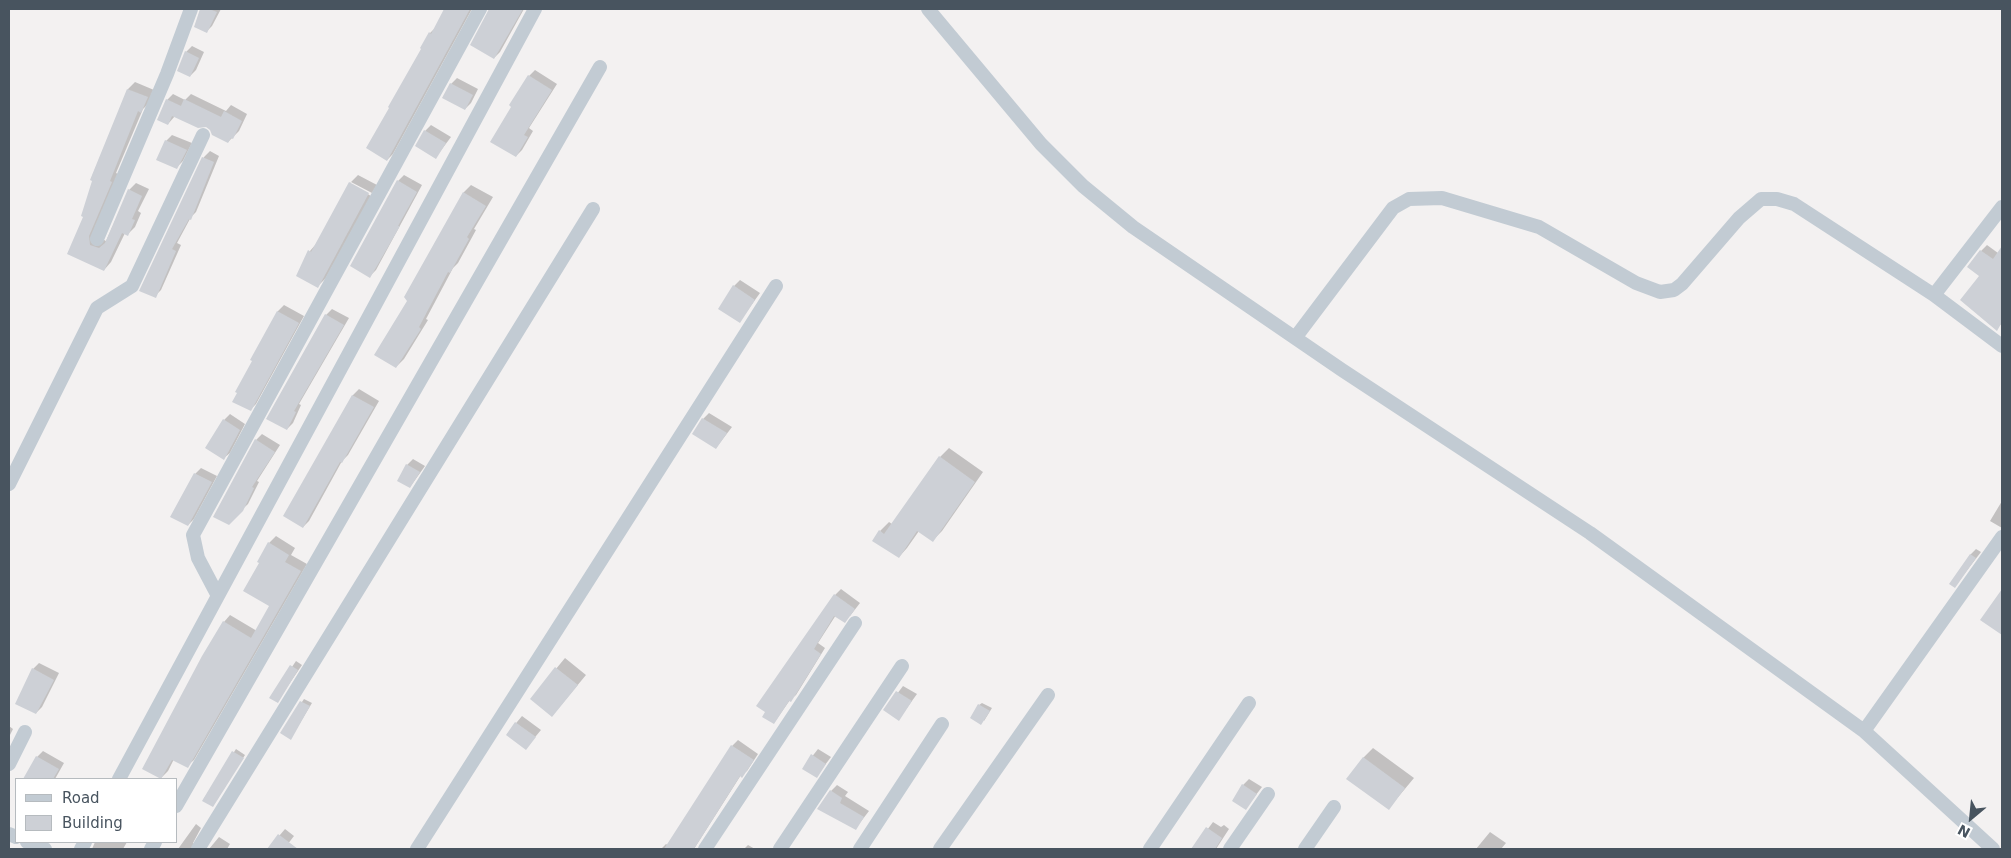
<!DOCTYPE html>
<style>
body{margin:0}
#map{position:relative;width:2011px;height:858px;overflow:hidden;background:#f3f1f1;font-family:"DejaVu Sans",sans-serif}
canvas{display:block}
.frame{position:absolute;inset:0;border:10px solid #48545f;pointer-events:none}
.legend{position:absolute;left:15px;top:778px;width:162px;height:65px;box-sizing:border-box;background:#fff;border:1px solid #b6bbbf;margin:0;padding:6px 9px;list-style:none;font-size:15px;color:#48545f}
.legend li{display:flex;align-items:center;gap:10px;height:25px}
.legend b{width:25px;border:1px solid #b6bbbf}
.north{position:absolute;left:1946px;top:793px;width:50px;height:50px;-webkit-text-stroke:4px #fff;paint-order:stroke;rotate:208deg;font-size:14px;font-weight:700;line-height:20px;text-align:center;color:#48545f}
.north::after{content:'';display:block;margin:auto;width:18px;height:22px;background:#48545f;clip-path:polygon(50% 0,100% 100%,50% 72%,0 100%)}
</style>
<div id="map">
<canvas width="2011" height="858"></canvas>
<div class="frame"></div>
<ul class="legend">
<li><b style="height:6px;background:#c2cbd3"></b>Road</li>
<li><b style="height:14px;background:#cdd0d6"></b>Building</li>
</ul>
<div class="north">N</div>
</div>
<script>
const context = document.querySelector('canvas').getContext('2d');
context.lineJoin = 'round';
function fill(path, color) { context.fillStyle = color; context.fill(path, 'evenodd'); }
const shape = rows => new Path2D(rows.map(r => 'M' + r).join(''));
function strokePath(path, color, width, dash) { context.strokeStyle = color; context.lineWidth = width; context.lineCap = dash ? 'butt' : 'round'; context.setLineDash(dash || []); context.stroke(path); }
fill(shape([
 [201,9,221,9,212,26,206,32,195,26],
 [446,9,472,9,393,154,387,160,391,108,430,33,436,27],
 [490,9,524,9,500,52,494,58],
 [192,46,204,52,196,70,190,76,186,52],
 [535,70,557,84,529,128,533,131,522,150,516,156,529,76],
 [457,78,478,89,471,103,465,109,451,84],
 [135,82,154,90,148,104,143,109,116,173,118,174,97,236,106,241,129,190,136,183,149,189,138,211,141,213,135,227,127,235,125,233,111,262,104,270,68,253,85,217,94,180,91,179,128,89],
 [173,94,185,100,191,94,226,111,231,105,247,114,239,131,228,142,208,126,175,116,168,124,167,100],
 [431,125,451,137,436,157,425,131],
 [172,135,192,143,183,161,177,167,166,141],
 [210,151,219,156,196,212,191,217,177,243,181,245,161,290,155,296,141,290,204,157],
 [358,175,377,185,372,193,351,182],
 [404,175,422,185,376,270,370,276,398,181],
 [351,182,351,184,371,196,326,278,318,286,310,251,316,244],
 [471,185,493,197,474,229,476,230,458,263,453,268,426,319,428,320,404,359,396,367,409,301,464,192],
 [1987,245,1998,253,2002,248,2002,323,1996,329,1980,276,1981,251],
 [740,280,760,293,740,321,734,286],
 [284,305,304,316,256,404,250,410,254,361,252,359,278,311],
 [332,309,349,318,299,404,301,405,293,423,287,429,326,315],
 [359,389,379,401,348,455,342,461,309,521,303,527,285,515,353,395],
 [709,413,732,427,716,448,703,419],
 [230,414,245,424,230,453,224,458,224,420],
 [262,434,280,445,257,481,259,482,248,504,228,523,256,440],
 [949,448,983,472,942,531,933,540,919,531,907,548,899,557,880,531,889,522,892,524,940,457],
 [413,459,425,466,410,487,407,465],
 [201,468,217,476,194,519,188,525,195,474],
 [2002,501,2002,528,1990,521],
 [276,536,295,548,291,555,307,564,194,760,187,766,174,759,168,771,161,778,224,622,230,615,257,631,271,605,260,563,269,543],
 [1976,549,1981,552,1955,586,1970,555],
 [841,589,860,603,850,616,836,615,818,643,825,648,796,695,790,700,774,723,835,595],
 [565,658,586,675,552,716,531,699],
 [296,661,302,665,277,702,271,698],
 [39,663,59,673,42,707,36,713,33,669],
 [903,686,917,694,899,719,885,710],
 [304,699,312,703,291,738,281,733],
 [982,703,992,708,984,721,979,705],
 [522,716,541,730,526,748,507,734],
 [9,726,13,729,9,737],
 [738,740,758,754,747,771,741,775,694,849,661,849,666,844,669,846,732,746],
 [1373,748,1414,778,1389,808,1363,758],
 [236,749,245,755,213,806,203,800],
 [818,749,831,757,816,777,803,768],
 [43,751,64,763,55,779,24,779,37,757],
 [1249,779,1262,787,1246,808,1243,785],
 [837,785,848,792,845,796,869,811,856,828,831,791],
 [1213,822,1221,827,1224,825,1229,829,1216,849,1193,849],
 [196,824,201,828,193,843,197,849,178,849],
 [285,829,294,836,284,849,268,849],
 [1490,832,1506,843,1501,849,1476,849],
 [219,837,230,844,227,849,209,849],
 [95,842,127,842,123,849,92,849],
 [748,845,755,849,744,849]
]), '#0003');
fill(shape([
 [200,9,209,9,217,12,207,33,194,27],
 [444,9,470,9,387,161,366,148,389,108,388,107,421,49,420,48,429,32,431,34],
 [489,9,523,9,494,59,470,45],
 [185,51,199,58,190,77,177,71],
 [528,75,552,90,524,135,528,137,516,157,490,142,511,107,509,105],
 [450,83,473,95,465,110,442,98],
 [127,89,148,97,141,113,138,111,110,181,112,182,89,236,90,245,99,248,105,243,128,189,142,196,132,219,135,220,128,236,122,233,104,271,67,254,83,217,81,216,92,181,90,180],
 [166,99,181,106,184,99,221,117,224,111,242,121,233,139,231,138,228,143,212,135,210,130,206,127,198,128,172,116,168,125,157,120],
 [424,130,446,143,436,159,415,146],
 [165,140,187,150,177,169,156,160],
 [202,157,214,162,191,220,189,219,172,249,176,251,156,298,139,291],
 [397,180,417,192,398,226,400,226,370,278,350,266],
 [349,182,369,193,318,288,296,276,308,250,311,252],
 [463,192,486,206,467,237,469,239,450,273,448,272,419,327,421,329,396,368,374,355,407,301,404,297],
 [2002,246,2002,322,1997,331,1960,300,1979,276,1967,267,1980,250,1993,259],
 [733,285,755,300,740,323,718,309],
 [277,311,299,323,251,411,232,402,237,393,235,392,252,361,250,360],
 [325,314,344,325,294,411,296,412,287,430,266,419],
 [352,395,374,407,342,463,340,462,303,528,283,516],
 [702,418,727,433,716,449,692,434],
 [223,419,240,430,224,460,205,448],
 [255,439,275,452,252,487,254,488,243,511,229,525,213,517],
 [939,456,975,482,933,542,917,531,899,558,872,541,879,530,884,534],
 [406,464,420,472,410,488,397,481],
 [194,473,212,482,188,526,170,517],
 [268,542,289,555,285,562,301,571,188,768,172,760,161,779,142,769,202,656,223,621,251,638,269,606,243,591,259,563,257,562],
 [1970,554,1976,558,1955,588,1949,584],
 [2002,589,2002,635,1980,620],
 [834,594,855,609,845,623,834,616,814,649,821,654,791,702,789,701,774,724,762,717,765,712,756,706],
 [290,665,298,670,278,703,269,698],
 [555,667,578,685,552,717,530,699],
 [32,668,54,680,36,714,15,704],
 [896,691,912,701,899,721,883,710],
 [300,701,310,706,291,740,280,733],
 [978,704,990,711,981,725,970,718],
 [515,722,536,737,526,750,506,735],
 [731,745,754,760,742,778,740,776,694,849,664,849],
 [232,751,244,758,213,807,202,801],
 [811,754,826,764,817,778,802,769],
 [36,756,59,769,53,779,23,779],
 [1363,757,1405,788,1389,810,1346,779],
 [1242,784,1257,794,1246,810,1232,801],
 [830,790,842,798,840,803,864,817,856,830,817,809],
 [1206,827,1222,838,1215,849,1191,849],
 [278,834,298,849,267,849]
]), '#cdd0d6');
strokePath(shape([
 [928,9,1041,144,1083,186,1133,227,1342,370,1590,533,1864,731,1993,849],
 [97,239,167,74,191,9],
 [1934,295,2002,207],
 [1295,338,1393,208,1409,199,1442,198,1539,227,1636,283,1660,292,1674,290,1682,284,1739,218,1761,199,1777,199,1794,204,1934,295,2002,346],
 [9,484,97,308,132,286,203,135],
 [218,596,198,558,193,535,480,9],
 [1864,731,2002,537],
 [9,764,25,732],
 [119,779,535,9],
 [176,806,600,67],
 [9,834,16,837],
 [27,842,45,849],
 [81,849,85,842],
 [151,849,155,842],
 [198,849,593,209],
 [417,849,776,286],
 [705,849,855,623],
 [780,849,902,666],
 [860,849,942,724],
 [940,849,1048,695],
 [1150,849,1249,703],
 [1230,849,1268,794],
 [1305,849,1334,807]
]), '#c2cbd3', 14);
</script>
